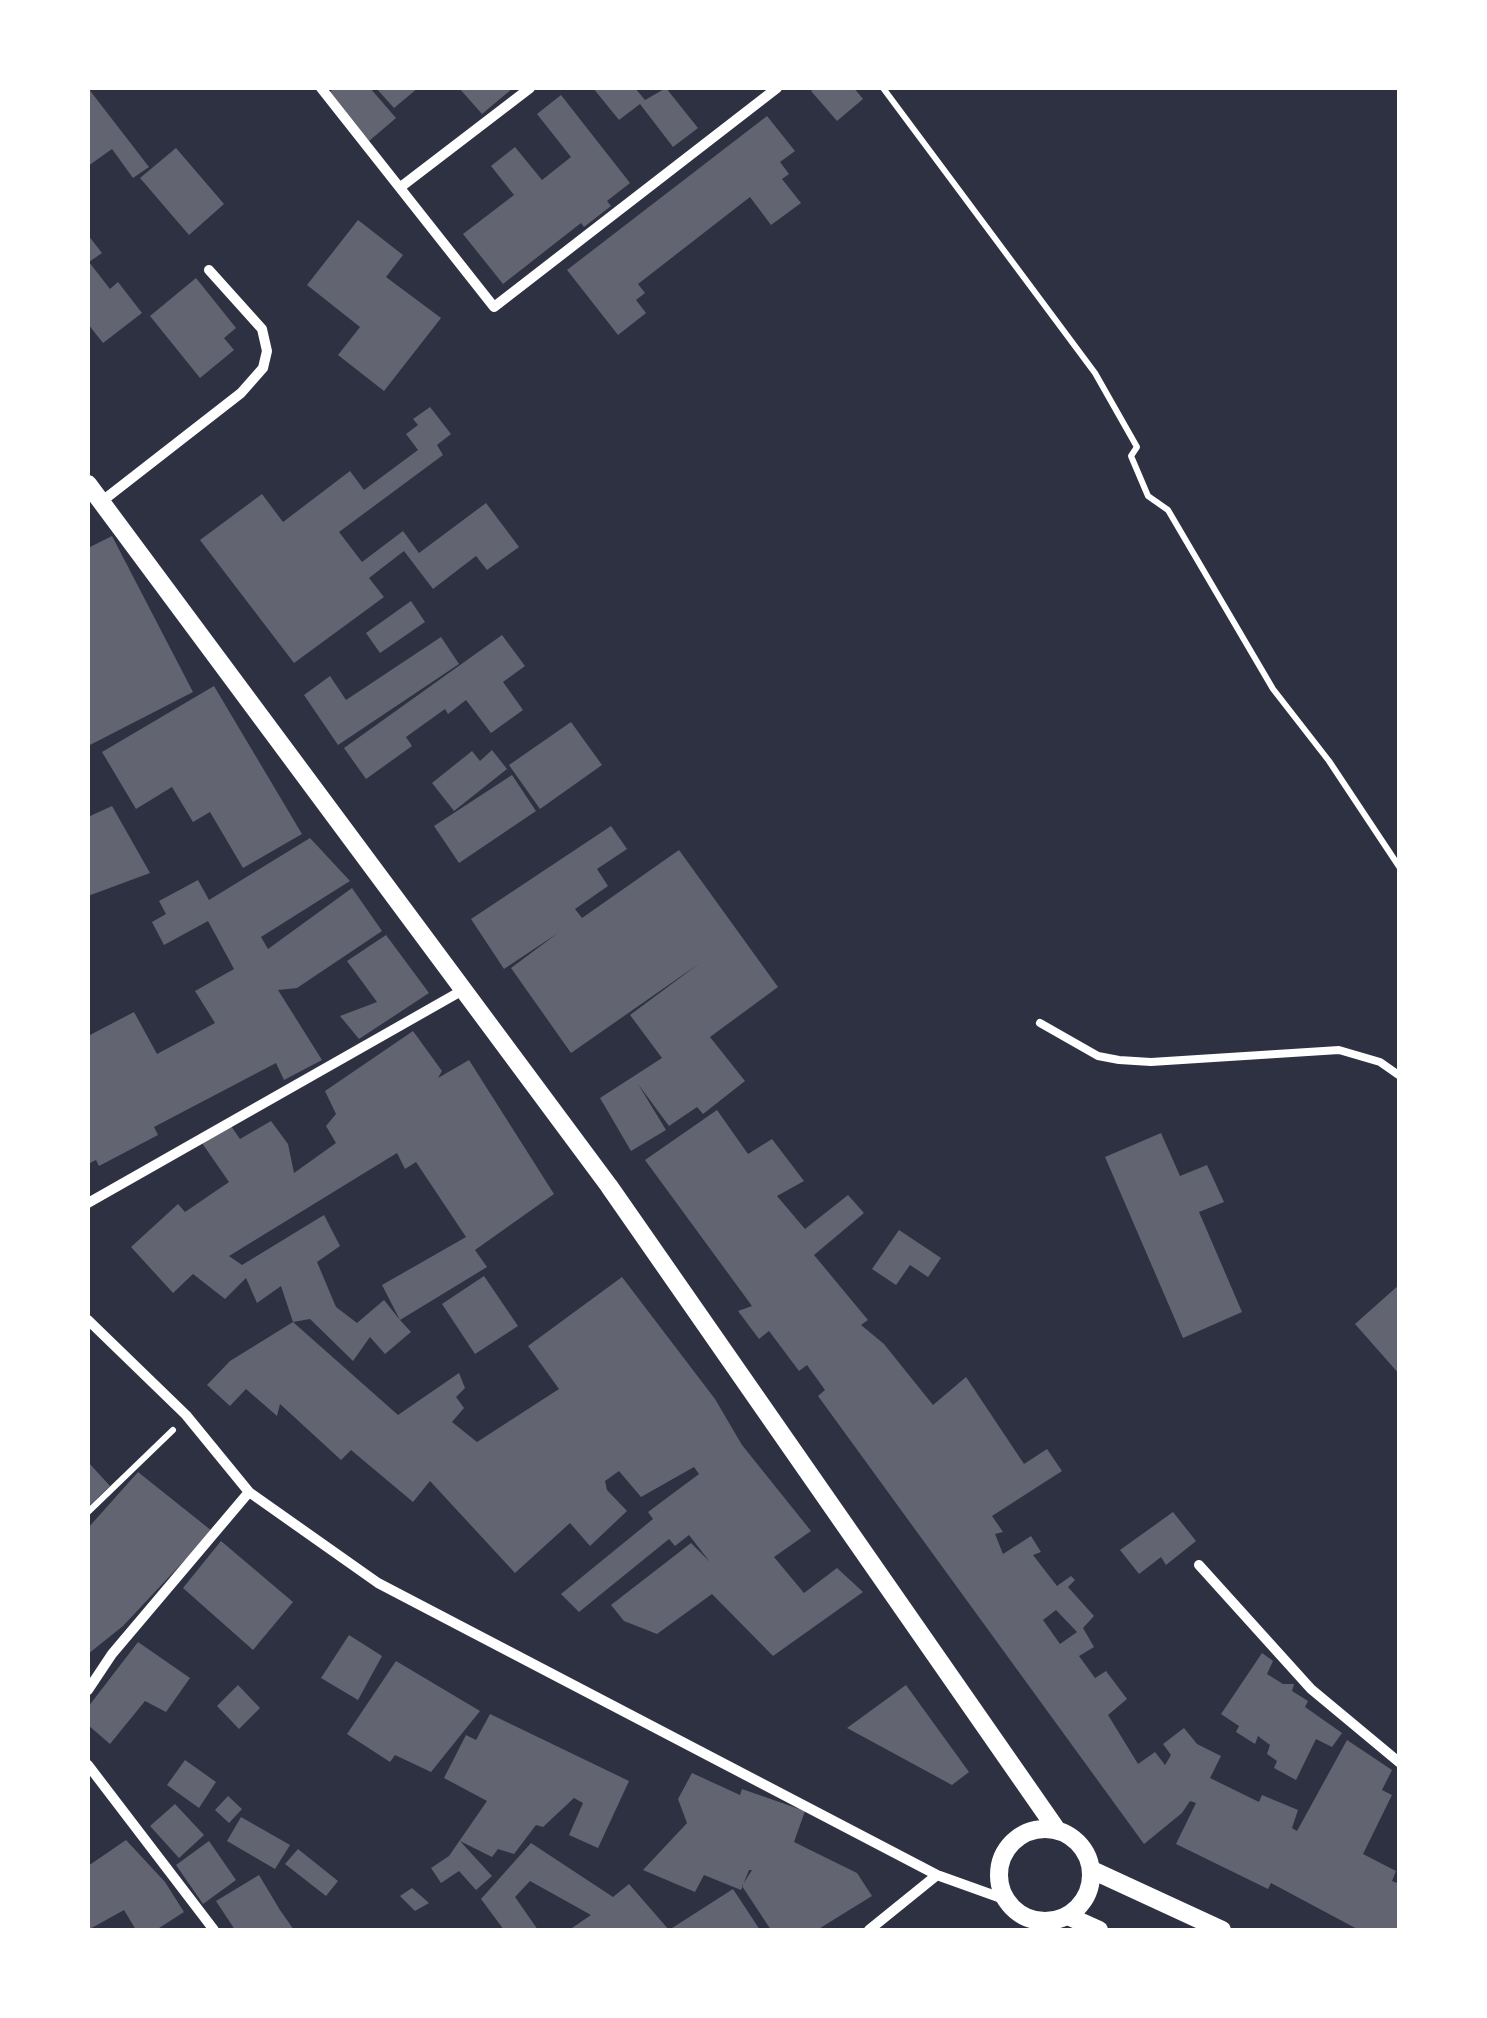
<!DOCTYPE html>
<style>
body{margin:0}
#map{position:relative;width:1487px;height:2018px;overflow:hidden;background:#2d3142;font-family:Commissioner,sans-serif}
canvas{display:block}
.frame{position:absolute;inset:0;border:90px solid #fff;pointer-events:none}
</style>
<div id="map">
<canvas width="1487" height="2018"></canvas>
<div class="frame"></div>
</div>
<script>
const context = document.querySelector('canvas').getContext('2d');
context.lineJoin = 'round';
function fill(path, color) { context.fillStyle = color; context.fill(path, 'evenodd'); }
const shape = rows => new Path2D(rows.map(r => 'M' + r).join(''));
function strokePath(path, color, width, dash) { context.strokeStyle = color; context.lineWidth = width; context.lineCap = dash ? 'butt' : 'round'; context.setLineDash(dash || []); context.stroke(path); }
fill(shape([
 [88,88,149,167,133,178,112,149,88,166],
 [335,88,370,88,396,118,369,141,328,93],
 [376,88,418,88,394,108],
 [459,88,513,88,482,114],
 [593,88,635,88,645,100,666,88,698,128,673,147,640,104,619,120],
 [815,88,854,88,863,99,837,121,811,91],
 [561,95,630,183,607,201,611,206,584,227,581,223,503,284,463,234,514,195,491,166,515,147,542,180,571,157,537,114],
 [767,116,795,151,780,162,789,174,782,179,801,203,771,225,750,197,638,284,645,293,636,300,646,313,618,335,567,270],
 [176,148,224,204,189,235,140,178],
 [358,220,403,255,386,277,441,318,384,391,338,355,360,327,307,285],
 [88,235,102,253,89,262,110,289,118,282,142,313,103,343,88,324],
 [196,278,236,328,224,338,234,350,200,378,150,316],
 [430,407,451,434,437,445,443,455,339,532,362,562,403,531,419,553,486,503,519,547,487,570,476,556,433,589,404,551,369,578,384,597,294,663,200,540,262,494,283,522,350,471,364,490,418,450,406,434,418,425,413,419],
 [112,536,193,692,88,746,88,548],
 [411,601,425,622,380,653,366,633],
 [502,635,525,666,503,682,523,710,491,733,466,700,448,714,445,709,406,737,412,746,366,779,344,748],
 [441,637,459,664,338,745,304,695,330,676,346,700],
 [214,686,302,834,243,868,210,812,193,822,172,787,136,809,102,752],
 [571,722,602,765,540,809,509,765],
 [492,750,507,769,454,811,432,783,472,751,480,761],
 [512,775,536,811,459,863,434,826],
 [112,806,150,873,88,896,88,817],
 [611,826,627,849,597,869,608,886,575,909,582,918,679,850,778,987,710,1037,745,1081,703,1114,697,1107,669,1126,638,1084,666,1130,631,1151,600,1098,662,1058,630,1015,700,963,571,1053,511,968,558,933,504,969,471,919],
 [310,838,350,881,261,937,268,949,352,888,382,931,297,988,278,990,322,1060,284,1080,276,1063,154,1127,158,1135,99,1166,96,1160,88,1164,88,1036,134,1012,157,1054,215,1023,195,991,234,969,208,921,164,945,152,922,166,914,159,901,198,880,209,900],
 [386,935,429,993,359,1039,340,1016,377,1002,347,961],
 [413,1031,442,1071,438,1078,469,1060,554,1194,475,1250,487,1267,400,1320,411,1332,385,1354,370,1337,353,1361,310,1319,293,1322,281,1286,257,1303,246,1278,225,1299,193,1274,173,1293,131,1247,178,1204,185,1212,229,1182,202,1143,231,1126,240,1139,271,1121,288,1144,294,1173,336,1143,326,1126,336,1114,325,1091],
 [397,1153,405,1169,416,1162,466,1237,382,1285,400,1320,384,1300,357,1323,336,1307,317,1262,340,1246,324,1215,242,1265,229,1256],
 [717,1110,748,1154,772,1139,804,1181,777,1196,805,1229,848,1195,864,1213,814,1255,868,1320,861,1325,884,1344,933,1405,966,1377,1024,1464,1047,1449,1062,1471,992,1516,1003,1532,995,1534,1003,1554,1031,1536,1041,1552,1033,1555,1057,1586,1071,1576,1075,1580,1068,1587,1094,1616,1083,1628,1094,1647,1079,1656,1095,1678,1106,1671,1127,1699,1108,1715,1138,1764,1155,1752,1165,1765,1171,1755,1163,1744,1184,1728,1197,1744,1221,1756,1210,1778,1259,1802,1262,1795,1298,1810,1292,1828,1297,1831,1347,1740,1392,1770,1382,1790,1392,1795,1363,1854,1396,1871,1392,1881,1400,1884,1400,1930,1359,1930,1271,1883,1268,1889,1176,1844,1196,1803,1190,1801,1182,1813,1144,1844,818,1396,825,1390,807,1365,799,1371,769,1331,759,1339,738,1311,752,1306,645,1160],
 [1056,1610,1077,1632,1060,1644,1043,1620],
 [1161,1133,1180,1176,1207,1165,1224,1202,1199,1212,1242,1312,1183,1338,1105,1157],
 [899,1230,941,1258,928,1277,910,1265,896,1285,872,1269],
 [484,1276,518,1326,475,1354,442,1304],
 [622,1277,715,1399,742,1445,811,1531,774,1557,804,1593,837,1568,863,1592,773,1656,712,1594,657,1634,624,1621,611,1605,691,1543,710,1562,689,1535,675,1546,669,1539,579,1612,561,1594,653,1519,648,1512,699,1474,694,1467,641,1497,619,1471,605,1481,607,1490,627,1511,590,1546,570,1523,515,1573,430,1481,413,1502,351,1450,341,1460,280,1404,277,1416,246,1389,230,1406,207,1385,230,1361,293,1322,398,1415,459,1373,465,1388,456,1397,464,1408,452,1422,477,1442,559,1389,528,1346],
 [1400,1284,1400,1375,1355,1324],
 [88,1462,110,1486,88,1507],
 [138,1472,212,1531,123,1626,88,1654,88,1528],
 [1173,1512,1196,1541,1166,1565,1161,1557,1139,1574,1120,1550],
 [221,1541,293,1602,253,1650,183,1588],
 [349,1635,382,1656,358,1700,321,1678],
 [138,1642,190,1678,166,1712,145,1701,110,1744,88,1725,88,1707],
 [1262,1653,1273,1661,1267,1674,1283,1684,1294,1684,1292,1691,1308,1701,1305,1707,1342,1733,1332,1747,1316,1739,1296,1780,1274,1768,1277,1761,1267,1754,1270,1745,1258,1736,1255,1744,1236,1732,1239,1726,1221,1714],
 [396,1661,480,1711,431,1772,395,1755,390,1762,347,1734],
 [238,1685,260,1708,239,1729,217,1706],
 [906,1685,969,1772,952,1785,847,1728],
 [490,1714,629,1781,598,1848,569,1835,583,1803,574,1798,543,1827,536,1825,514,1854,498,1849,492,1857,460,1841,492,1876,476,1890,459,1871,441,1883,431,1868,449,1856,487,1801,444,1778,466,1735,476,1740],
 [185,1760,216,1782,199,1808,167,1785],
 [692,1773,740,1795,742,1789,805,1811,794,1842,857,1873,872,1896,817,1930,771,1930,742,1886,752,1870,749,1870,741,1890,704,1875,695,1892,643,1870,687,1823,678,1799],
 [228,1796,242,1809,229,1823,215,1810],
 [175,1804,204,1835,179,1858,150,1826],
 [241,1817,290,1845,275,1869,227,1841],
 [126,1840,165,1882,184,1912,156,1930,136,1930,124,1910,88,1930,88,1866],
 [209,1841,236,1880,203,1904,176,1865],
 [531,1843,613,1897,629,1884,669,1930,733,1889,760,1930,569,1930,591,1915,530,1881,515,1897,538,1930,504,1930,481,1899],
 [298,1849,338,1881,326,1896,285,1864],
 [259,1875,280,1910,294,1930,235,1930,216,1901],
 [412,1888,429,1903,415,1911,400,1896]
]), '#626471');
strokePath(shape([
 [883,88,1095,373,1137,447,1131,456,1148,496,1168,510,1273,689,1329,761,1400,868],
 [88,1512,173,1430]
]), '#fff', 6);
strokePath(shape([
 [1040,1023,1098,1056,1119,1060,1151,1062,1339,1050,1380,1062,1400,1076]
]), '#fff', 8);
strokePath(shape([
 [321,88,494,307,777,88],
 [402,186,530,88],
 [101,502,241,393,263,368,267,351,262,329,209,270],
 [88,1203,463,990],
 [88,1320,186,1415,249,1492,378,1583,937,1875,1004,1899],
 [1199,1565,1311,1689,1400,1763],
 [88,1690,112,1654,249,1492],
 [88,1765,214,1930],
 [869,1930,937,1875]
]), '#fff', 10);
strokePath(shape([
 [88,484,609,1186,1057,1830],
 '999 1875a46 46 0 1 1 92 0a46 46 0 1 1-92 0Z',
 [1092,1870,1222,1930],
 [1068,1916,1099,1930]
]), '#fff', 18);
</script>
